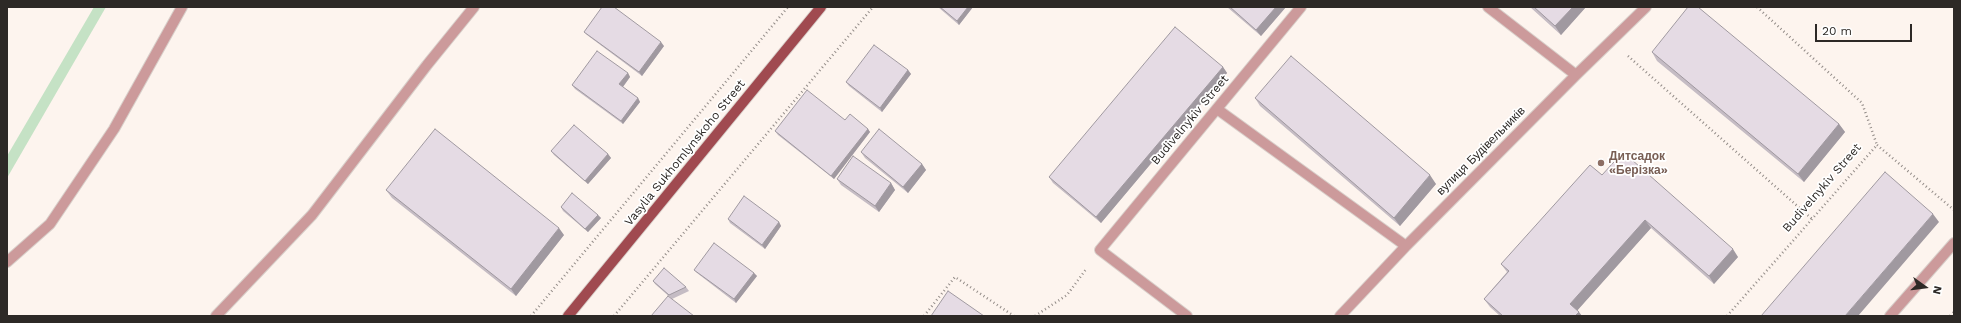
<!DOCTYPE html>
<meta charset="utf-8">
<style>
body{margin:0}
#map{position:relative;width:1961px;height:323px;overflow:hidden;background:#fdf4ee;font-family:"Work Sans",sans-serif}
canvas{display:block}
.frame{position:absolute;inset:0;border:8px solid #2d2926;pointer-events:none}
.north{position:absolute;left:1905px;top:267px;width:40px;height:40px;-webkit-text-stroke:3px #fff;paint-order:stroke;rotate:104deg;font-size:11px;font-weight:700;line-height:16px;text-align:center;color:#2d2926}
.north::after{content:'';display:block;margin:auto;width:14px;height:18px;background:#2d2926;clip-path:polygon(50% 0,100% 100%,50% 72%,0 100%)}
.scale{position:absolute;left:1815px;top:24px;width:97px;height:18px;box-sizing:border-box;border:2px solid #2d2926;border-top:0;padding-left:5px;font-size:12px;line-height:14px;white-space:nowrap;color:#2d2926;-webkit-text-stroke:3px #fff;paint-order:stroke}
</style>
<div id="map">
<canvas width="1961" height="323"></canvas>
<div class="frame"></div>
<div class="north">N</div>
<div class="scale">20 m</div>
</div>
<script>
const context = document.querySelector('canvas').getContext('2d');
context.lineJoin = 'round';
function fill(path, color) { context.fillStyle = color; context.fill(path, 'evenodd'); }
const shape = rows => new Path2D(rows.map(r => 'M' + r).join(''));
function strokePath(path, color, width, dash) { context.strokeStyle = color; context.lineWidth = width; context.lineCap = dash ? 'butt' : 'round'; context.setLineDash(dash || []); context.stroke(path); }
function write(font, color, halo, rows, align = 'center') {
  context.font = font + ' "Work Sans",sans-serif'; context.lineWidth = 3.5; context.setLineDash([]); context.textBaseline = 'middle'; context.strokeStyle = halo; context.fillStyle = color; for (const [text, x, y, turn = 0] of rows) {
    context.save(); context.translate(x, y); context.rotate((+turn || 0) * Math.PI / 180); context.textAlign = isNaN(turn) ? turn : align; if (halo) context.strokeText(text, 0, 0); context.fillText(text, 0, 0); context.restore();
  }
}
fill(shape([
 [94,7,106,7,7,178,7,156]
]), '#c5e2c5');
const minor = shape([
 [1488,7,1576,75],
 [1217,109,1406,246],
 [7,262,50,224,114,129,182,7],
 [216,316,312,215,427,65,474,7],
 [1187,316,1100,250,1301,7],
 [1340,316,1406,246,1576,75,1646,7],
 [1890,316,1954,243]
]);
const major = shape([
 [568,316,821,7]
]);
strokePath(minor, '#d8cfca', 12);
strokePath(major, '#d8cfca', 12);
strokePath(shape([
 [1757,7,1862,103,1877,145],
 [1628,56,1812,219],
 [1877,145,1954,210],
 [531,316,788,7],
 [614,316,873,7],
 [924,316,955,277,1014,316],
 [1035,316,1067,295,1087,268],
 [1727,316,1877,145],
 [1950,316,1954,312]
]), '#928b87', 2.5, [1, 3]);
strokePath(minor, '#cc9a9b', 10);
strokePath(major, '#a04a50', 10);
fill(shape([
 [938,7,973,7,959,25],
 [1227,7,1286,7,1261,36],
 [1530,7,1586,7,1561,35],
 [584,32,664,46,642,76,587,35],
 [1652,52,1839,124,1845,132,1804,182,1657,61],
 [1223,67,1227,73,1101,223,1053,183,1049,177],
 [908,70,911,74,882,112,849,86,846,82],
 [628,73,630,77,623,87,638,98,640,102,623,124,575,89,572,85],
 [1255,98,1436,184,1400,226,1260,106],
 [868,129,870,132,834,179,778,135,775,131],
 [551,151,608,154,611,158,588,184,554,155],
 [861,152,922,164,926,170,908,193,865,158],
 [1602,175,1738,257,1714,284,1651,228,1577,310,1582,316,1500,316,1490,307,1484,299,1507,272,1501,264],
 [837,179,891,183,895,190,879,212,841,185],
 [386,190,564,235,516,296,392,198],
 [561,207,598,215,601,218,588,232,563,211],
 [728,219,779,222,781,226,765,249,730,223],
 [694,270,754,273,757,276,736,303,697,273],
 [653,281,686,287,689,291,672,299,655,284]
]), '#c5bcc4');
fill(shape([
 [968,7,973,7,959,25,957,21],
 [1276,7,1286,7,1261,36,1256,30],
 [1573,7,1586,7,1561,35,1555,26],
 [661,42,664,46,642,76,639,72],
 [1223,67,1227,73,1101,223,1096,217],
 [908,70,911,74,882,112,880,108],
 [628,73,630,77,622,88,619,84],
 [638,98,640,102,623,124,621,121],
 [1839,124,1845,132,1804,182,1798,174],
 [868,129,870,132,834,179,831,176],
 [608,154,611,158,588,184,585,181],
 [922,164,926,170,908,193,903,187],
 [1430,175,1436,184,1400,226,1394,218],
 [891,183,895,190,879,212,875,206],
 [1933,214,1939,222,1858,316,1845,316],
 [598,215,601,218,588,232,585,229],
 [1645,220,1651,228,1576,312,1570,304],
 [779,222,781,226,765,249,762,245],
 [559,228,564,235,516,296,511,289],
 [1733,249,1738,257,1714,284,1709,276],
 [754,273,757,276,736,303,734,299],
 [1579,312,1582,316,1575,316]
]), '#a099a0');
const building = shape([
 [602,7,614,7,661,42,639,72,584,32,602,7],
 [940,7,968,7,957,21,940,7],
 [1230,7,1276,7,1256,30,1230,7],
 [1534,7,1573,7,1555,26,1534,7],
 [1688,7,1698,7,1839,124,1798,174,1652,52,1688,7],
 [1175,27,1223,67,1096,217,1049,177,1175,27],
 [874,45,908,70,880,108,846,82,874,45],
 [597,51,628,73,619,84,638,98,621,121,572,85,597,51],
 [1291,56,1430,175,1394,218,1255,98,1291,56],
 [807,90,845,120,850,114,868,129,831,176,775,131,807,90],
 [574,125,608,154,585,181,551,151,574,125],
 [435,129,559,228,511,289,386,190,435,129],
 [879,129,922,164,903,187,861,152,879,129],
 [1623,152,1733,249,1709,276,1645,220,1570,304,1579,312,1575,316,1503,316,1484,299,1509,271,1501,264,1590,165,1602,175,1623,152],
 [853,156,891,183,875,206,837,179,853,156],
 [1885,172,1933,214,1845,316,1761,316,1885,172],
 [572,193,598,215,585,229,561,207,572,193],
 [744,196,779,222,762,245,728,219,744,196],
 [714,243,754,273,734,299,694,270,714,243],
 [664,268,686,287,669,295,653,281,664,268],
 [948,291,984,316,931,316,948,291],
 [668,296,694,316,651,316,668,296]
]);
fill(building, '#e5dbe4');
strokePath(building, '#a099a0', 1);
for (const [x, y, r, color] of [
 [1601,163,4,"#8d6e63"]
]) { const dot = new Path2D(); dot.arc(x, y, r, 0, 2 * Math.PI); context.fillStyle = color; context.fill(dot); strokePath(dot, '#fff', 1.5); }
write('12px', '#2d2926', '#fff', [
 ["Budivelnykiv Street",1190,120,-50],
 ["вулиця Будівельників",1481,151,-45],
 ["Vasylia Sukhomlynskoho Street",685,153,-51],
 ["Budivelnykiv Street",1822,188,-49]
]);
write('bold 12px', '#785e54', '#fff', [
 ["Дитсадок",1609,156],
 ["«Берізка»",1609,170]
], 'left');
</script>
